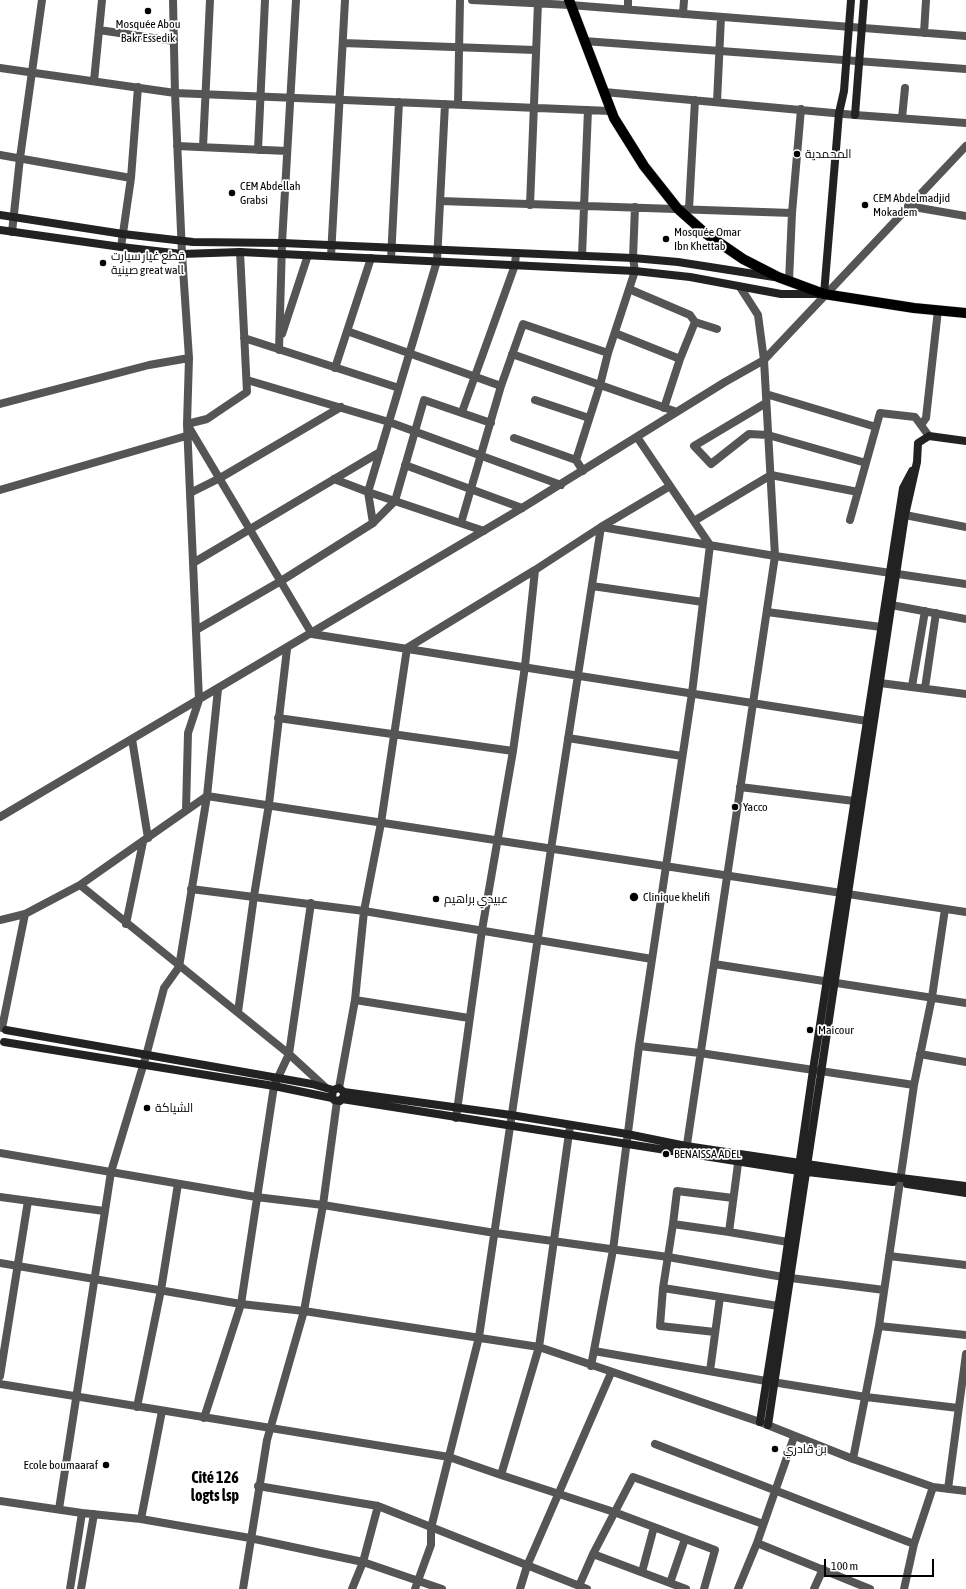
<!DOCTYPE html>
<meta charset="utf-8">
<style>
body{margin:0}
#map{position:relative;width:966px;height:1589px;overflow:hidden;background:#fff;font-family:"Asap Condensed",sans-serif}
canvas{display:block}
.scale{position:absolute;left:824px;top:1559px;width:110px;height:18px;box-sizing:border-box;border:2px solid #000;border-top:0;padding-left:5px;font-size:12px;line-height:14px;white-space:nowrap;color:#000;-webkit-text-stroke:3px #fff;paint-order:stroke}
</style>
<div id="map">
<canvas width="966" height="1589"></canvas>
<div class="scale">100 m</div>
</div>
<script>
const context = document.querySelector('canvas').getContext('2d');
context.lineJoin = 'round';
const shape = rows => new Path2D(rows.map(r => 'M' + r).join(''));
function strokePath(path, color, width, dash) { context.strokeStyle = color; context.lineWidth = width; context.lineCap = dash ? 'butt' : 'round'; context.setLineDash(dash || []); context.stroke(path); }
function write(font, color, halo, rows, align = 'center') {
  context.font = font + ' "Asap Condensed",Cairo,sans-serif'; context.lineWidth = 3.5; context.setLineDash([]); context.textBaseline = 'middle'; context.strokeStyle = halo; context.fillStyle = color; for (const [text, x, y, turn = 0] of rows) {
    context.save(); context.translate(x, y); context.rotate((+turn || 0) * Math.PI / 180); context.textAlign = isNaN(turn) ? turn : align; if (halo) context.strokeText(text, 0, 0); context.fillText(text, 0, 0); context.restore();
  }
}
const primary = shape([
 [569,0,614,118,644,166,678,209,705,233,743,259,778,277,824,294,914,308,966,313]
]);
strokePath(primary, '#dbdbdb', 11);
strokePath(shape([
 [173,0,175,93,182,254,189,358,187,424,199,700,188,733,186,810],
 [472,0,570,5,966,36],
 [628,9,628,0],
 [683,14,684,0],
 [99,30,174,41],
 [924,33,926,0],
 [584,41,966,69],
 [343,43,535,50],
 [0,68,175,93,610,111],
 [94,81,102,0],
 [604,92,855,115,966,123],
 [717,102,721,17],
 [458,104,460,0],
 [902,118,905,88],
 [177,146,287,151],
 [203,147,210,0],
 [258,150,265,0],
 [0,155,131,178],
 [440,201,792,213],
 [530,205,538,3],
 [908,206,966,216],
 [689,209,695,100],
 [12,232,20,158,42,0],
 [121,247,131,178,138,87],
 [240,252,247,392,207,419,187,424,312,634,867,721],
 [331,256,345,0],
 [582,256,588,110],
 [391,259,399,102],
 [789,281,792,213,801,109],
 [629,289,690,315,695,322,717,329],
 [347,331,501,386],
 [615,333,680,359],
 [282,334,308,255],
 [244,338,399,388],
 [279,350,282,243,296,0],
 [512,354,677,412],
 [335,368,371,258],
 [247,380,389,422,561,485],
 [766,394,876,427],
 [535,400,589,418],
 [766,403,694,446,711,464,749,434,768,435,866,463],
 [0,404,149,365,189,358],
 [664,408,680,359,695,322],
 [462,412,515,265,516,253],
 [921,425,926,418,938,310],
 [514,438,576,460,583,471],
 [576,460,600,385,608,353,635,271,633,258,635,207],
 [405,465,522,508],
 [334,479,368,492,484,531],
 [0,490,193,434],
 [190,493,220,478,341,407],
 [905,515,966,527],
 [850,520,880,413,915,417,929,436],
 [694,521,771,475,858,492],
 [373,523,368,492,437,261,445,104],
 [461,523,501,386,523,324,608,353],
 [193,563,380,452],
 [592,586,703,602],
 [886,604,966,619],
 [767,612,881,627],
 [196,630,281,581,373,523,395,501,424,400,491,423],
 [880,683,966,694],
 [912,686,925,611],
 [925,688,936,613],
 [278,718,513,751],
 [568,738,682,756],
 [132,739,148,838],
 [740,787,854,801],
 [0,817,522,508,725,382,764,360,966,146],
 [80,885,289,1054,325,1087],
 [191,889,364,911,652,959],
 [0,920,25,914,80,885,207,796,966,912],
 [126,924,143,842],
 [714,964,966,1003],
 [355,1000,469,1018],
 [238,1012,254,896,269,804,287,649],
 [2,1028,25,914],
 [639,1046,700,1053,914,1085],
 [920,1054,966,1062],
 [339,1088,355,1000,364,911,381,823,407,648,535,570,601,527,775,556,966,584],
 [456,1118,482,930,513,751,525,666,535,570],
 [686,1151,775,556,764,360,758,315,740,287],
 [0,1153,256,1197,323,1205,495,1233,668,1257,783,1277,884,1290],
 [739,1156,729,1232,788,1242],
 [0,1197,104,1211],
 [673,1224,663,1288,660,1326,715,1332],
 [729,1232,673,1224,677,1191,733,1198],
 [889,1256,966,1265],
 [0,1263,241,1304,304,1311,539,1347,760,1422,853,1459,933,1487,966,1491],
 [663,1288,785,1307],
 [879,1326,966,1335],
 [594,1351,766,1381,866,1397,958,1408],
 [591,1366,613,1250,639,1046,692,693,710,545,637,437],
 [710,1371,720,1297],
 [0,1376,28,1201],
 [0,1384,449,1457,501,1475,539,1347,570,1126],
 [137,1407,161,1290,178,1184],
 [204,1418,241,1304,274,1086,289,1054,311,903],
 [794,1437,757,1543,870,1589],
 [655,1444,914,1544],
 [853,1459,879,1326,914,1085,932,997,945,909],
 [501,1475,614,1512,715,1550,704,1589],
 [258,1486,378,1506,363,1562,352,1589],
 [948,1489,966,1354],
 [0,1501,82,1513,141,1519,250,1538,363,1562,442,1589],
 [378,1506,587,1589],
 [59,1509,111,1172,146,1056,164,988,179,967,207,796,218,689],
 [141,1519,162,1411],
 [593,1554,686,1589],
 [642,1572,654,1527],
 [670,1583,685,1539],
 [579,1586,593,1554,633,1477,763,1524],
 [70,1589,82,1513],
 [81,1589,94,1514],
 [243,1589,267,1440,304,1311,323,1205,337,1101],
 [415,1589,431,1545,431,1528,479,1337,551,849,601,527,670,486],
 [520,1589,527,1566,611,1373],
 [738,1589,757,1543],
 [814,1589,823,1569],
 [904,1589,914,1544,933,1487]
]), '#555', 8);
strokePath(shape([
 [855,115,864,0],
 [0,215,123,234,193,242,282,243,633,258,678,262,774,277],
 [0,230,121,247,182,254,240,252,635,271,690,277,781,294,824,294,839,113,844,91,851,0],
 [6,1030,312,1084,333,1090],
 [4,1042,274,1086,332,1098],
 [344,1092,344,1096,340,1101,334,1100,332,1098,333,1090,339,1088,344,1092,511,1115,627,1134,686,1146,901,1178,966,1186],
 [342,1099,799,1171,893,1182],
 [907,1184,966,1193],
 [760,1422,783,1277,813,1070,903,488,912,471],
 [768,1425,905,515,917,462,918,443,929,436,966,441]
]), '#222', 8);
strokePath(primary, '#000', 10);
for (const [x, y, r, color] of [
 [148,11,4,"#000"],
 [797,154,4,"#000"],
 [232,193,4,"#000"],
 [865,205,4,"#000"],
 [666,239,4,"#000"],
 [103,263,4,"#000"],
 [735,807,4,"#000"],
 [634,897,5,"#000"],
 [436,899,4,"#000"],
 [810,1030,4,"#000"],
 [147,1108,4,"#000"],
 [666,1154,4,"#000"],
 [775,1449,4,"#000"],
 [106,1465,4,"#000"]
]) { const dot = new Path2D(); dot.arc(x, y, r, 0, 2 * Math.PI); context.fillStyle = color; context.fill(dot); strokePath(dot, '#fff', 1.5); }
write('12px', '#000', '#fff', [
 ["Mosquée Abou",148,24,"center"],
 ["Bakr Essedik",148,38,"center"],
 ["المحمدية",805,154],
 ["CEM Abdellah",240,186],
 ["Grabsi",240,200],
 ["CEM Abdelmadjid",873,198],
 ["Mokadem",873,212],
 ["Mosquée Omar",674,232],
 ["Ibn Khettab",674,246],
 ["قطع غيار سيارت",111,256],
 ["صينية great wall",111,270],
 ["Yacco",743,807],
 ["Clinique khelifi",643,897],
 ["عبيدي براهيم",444,899],
 ["Maicour",818,1030],
 ["الشياكة",155,1108],
 ["BENAISSA ADEL",674,1154],
 ["بن قادري",783,1449],
 ["Ecole boumaaraf",98,1465,"right"]
], 'left');
write('bold 16px', '#000', '#fff', [
 ["Cité 126",215,1478],
 ["logts lsp",215,1496]
]);
</script>
